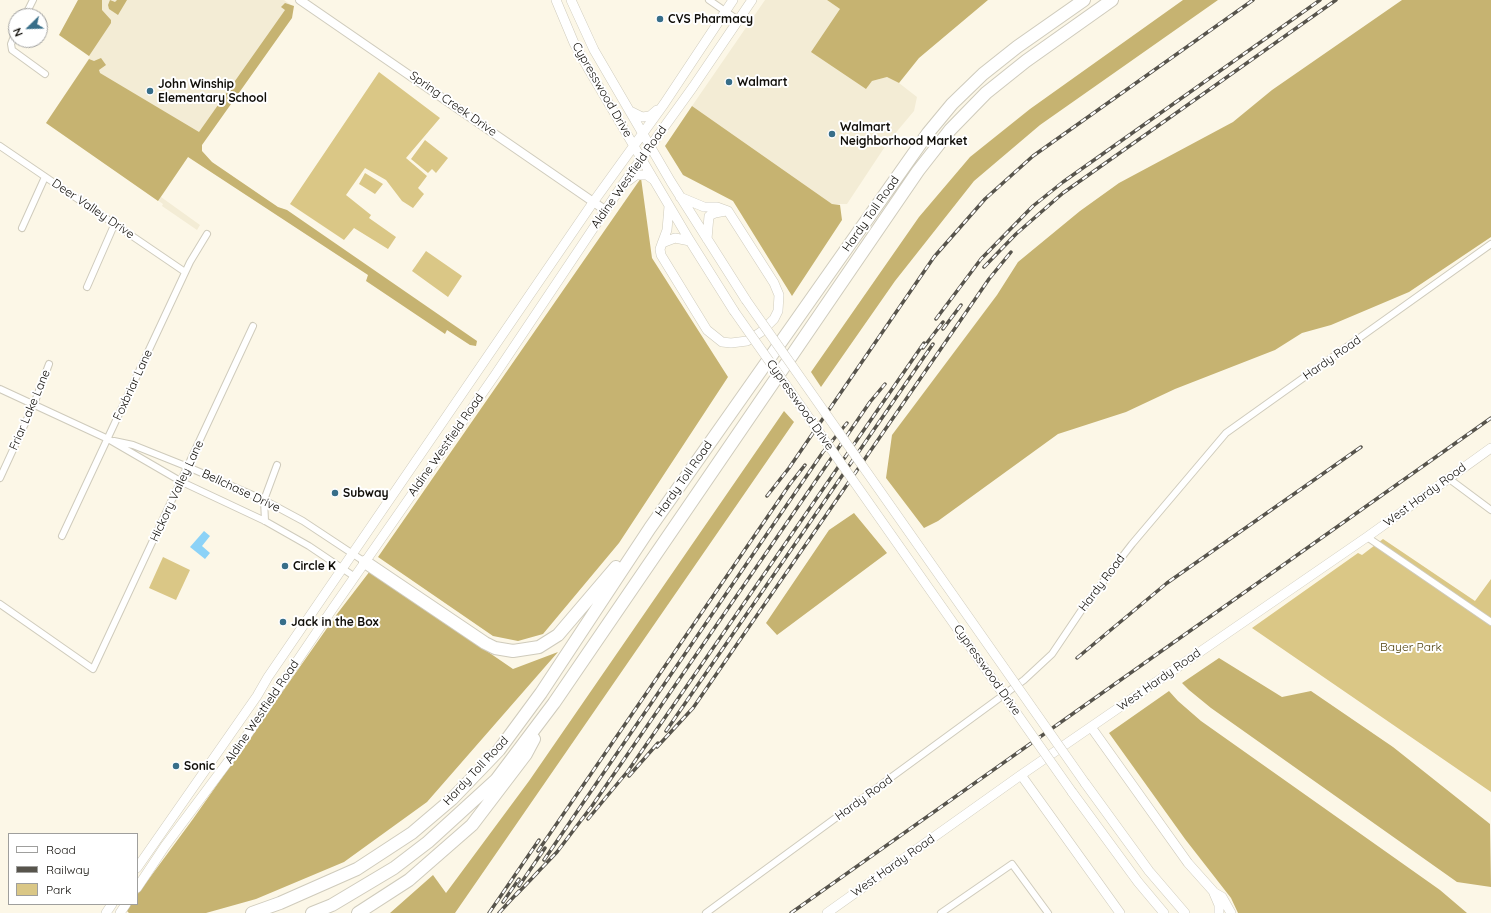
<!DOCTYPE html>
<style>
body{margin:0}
#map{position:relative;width:1491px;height:913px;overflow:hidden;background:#fcf7e7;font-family:Quicksand,sans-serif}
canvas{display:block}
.legend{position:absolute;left:8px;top:833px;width:130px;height:72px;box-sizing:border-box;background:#fff;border:1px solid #9f9f9d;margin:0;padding:5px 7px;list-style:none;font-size:12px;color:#100e09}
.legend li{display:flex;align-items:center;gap:8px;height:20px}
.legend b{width:20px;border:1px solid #9f9f9d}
.north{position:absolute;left:8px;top:8px;width:40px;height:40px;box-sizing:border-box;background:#fff;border:1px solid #9f9f9d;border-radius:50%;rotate:247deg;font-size:11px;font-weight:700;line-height:16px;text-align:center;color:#100e09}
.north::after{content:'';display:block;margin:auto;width:14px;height:18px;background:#376e89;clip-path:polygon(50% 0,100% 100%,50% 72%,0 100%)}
</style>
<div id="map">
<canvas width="1491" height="913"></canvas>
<ul class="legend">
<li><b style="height:5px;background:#fff"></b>Road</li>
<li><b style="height:5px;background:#57544c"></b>Railway</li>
<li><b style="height:11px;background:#dac786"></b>Park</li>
</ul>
<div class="north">N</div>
</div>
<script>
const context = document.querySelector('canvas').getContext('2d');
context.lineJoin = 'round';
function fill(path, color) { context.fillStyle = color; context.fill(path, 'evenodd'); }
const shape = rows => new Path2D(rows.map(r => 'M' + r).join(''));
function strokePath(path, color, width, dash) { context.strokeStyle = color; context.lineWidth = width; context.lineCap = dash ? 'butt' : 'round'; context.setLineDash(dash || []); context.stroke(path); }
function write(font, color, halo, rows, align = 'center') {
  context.font = font + ' Quicksand,sans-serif'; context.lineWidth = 4; context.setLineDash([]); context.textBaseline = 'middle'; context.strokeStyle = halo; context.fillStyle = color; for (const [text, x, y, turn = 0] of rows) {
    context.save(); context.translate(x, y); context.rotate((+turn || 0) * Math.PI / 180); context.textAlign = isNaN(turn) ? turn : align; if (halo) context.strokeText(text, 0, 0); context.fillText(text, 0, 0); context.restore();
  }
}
fill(shape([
 [78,0,284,0,291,5,161,197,200,225,197,230,162,206,163,204,46,123,90,57,59,35],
 [765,0,827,0,840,9,866,89,872,81,887,77,899,83,917,97,914,111,888,142,847,204,832,204,692,106]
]), '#f3ecd5');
fill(shape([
 [379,72,440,118,406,158,427,176,418,188,424,194,413,208,402,201,386,180,365,168,346,195,371,215,369,218,396,237,388,249,354,228,344,240,290,204],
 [425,140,448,158,436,173,432,169,428,173,411,159],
 [365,173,383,184,375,194,359,184],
 [426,251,462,276,448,297,412,271],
 [1383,539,1475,601,1491,579,1491,792,1252,628,1358,553,1362,555],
 [163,557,190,570,176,600,149,588]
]), '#dac786');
fill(shape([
 [78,0,102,0,102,10,111,20,111,23,89,56,59,35],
 [110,0,115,2,117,0,127,0,118,15,109,9,108,5],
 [827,0,988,0,919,58,899,83,887,77,872,81,866,89,811,52,840,9],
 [1183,0,1218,0,1040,125,974,181,895,281,821,387,811,372,919,217,970,157,1030,109],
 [1402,0,1491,0,1491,237,1409,292,1331,325,1302,333,1275,350,1175,389,1126,412,1058,434,938,521,924,528,886,478,892,435,997,295,1018,262,1080,211,1119,183,1233,122,1272,90],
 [285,3,294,6,292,18,202,145,202,151,212,162,278,207,287,210,477,341,476,346,470,345,447,330,445,334,366,281,368,275,188,157,158,201,46,123,89,59,94,61,101,58,106,65,99,70,100,73,199,132,285,10,281,7],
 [692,106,832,204,840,205,842,220,792,296,733,201,683,175,665,146],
 [641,178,652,258,728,377,619,543,543,634,518,641,493,636,378,557],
 [784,411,794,422,455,913,390,913,433,875,446,893,529,781],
 [854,513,887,553,777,635,766,623,829,530],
 [370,571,513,669,558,652,427,802,344,862,256,899,206,913,129,913,126,910,130,904,137,904,137,895,193,819,337,614],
 [1219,658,1282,697,1311,691,1393,747,1490,824,1491,887,1457,882,1211,708,1189,690,1182,683],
 [1169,691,1178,701,1201,721,1440,890,1467,913,1238,913,1231,898,1185,839,1109,733]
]), '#c6b371');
fill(shape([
 [204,531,210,536,202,546,210,553,205,559,190,547]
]), '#8cd2f7');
const minor = shape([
 [709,0,738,20],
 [25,16,33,0],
 [16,31,11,44,12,50,45,74],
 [0,146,185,272],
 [22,228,45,177],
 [87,287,115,223],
 [0,389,108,439,182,482,265,521,309,546,355,577],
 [114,441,133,445,188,467,264,500,303,521,365,562],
 [0,478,34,404,49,364],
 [1448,478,1491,510],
 [265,521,264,500,277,465],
 [62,536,190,262,207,234],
 [1367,537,1491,622],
 [0,604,93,669,253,326],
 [706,913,1024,680,1052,654,1085,605,1132,544,1226,433,1491,244],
 [941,913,1012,864,1048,913]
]);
const tertiary = shape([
 [300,0,605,210]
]);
const secondary = shape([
 [556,0,574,43,589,70,690,241,734,311],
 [571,0,594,50,671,182,746,300],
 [630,111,642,117,650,116,657,110],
 [628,181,636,175,647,175,654,180],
 [669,206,667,230,660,249,661,255,707,330,722,342,731,343,747,341,761,332,774,319,778,311,779,295,774,283,728,211,717,207,704,207,680,197],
 [707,239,709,216,715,213,726,211],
 [662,243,675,238,690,241],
 [1091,727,1188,863,1213,891,1219,905,1219,913],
 [1021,775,1120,913],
 [1085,783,1149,871,1185,913],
 [1072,792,1138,882,1164,913],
 [137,868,257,696,268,677,594,201,664,104,733,0],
 [137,888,165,846,239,747,333,608,495,375,621,187,693,87,752,0],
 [1215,893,1222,897,1231,913],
 [106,913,112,904],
 [120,913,126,904],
 [827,913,1021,775,1367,537,1491,448]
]);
const motorway = shape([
 [365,562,485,643,495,648,513,651,539,647,558,635,616,567],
 [252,913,280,903,357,869,412,833,452,799,499,750,541,693,650,528,928,133,952,104,983,74,1017,47,1084,0],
 [312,913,332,905,394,868,428,842,496,780,554,703,918,171,950,130,986,93,1026,61,1112,0],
 [358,913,409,880,472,825,526,754,534,739]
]);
strokePath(minor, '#cfcbbc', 8);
strokePath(tertiary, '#cfcbbc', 10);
strokePath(secondary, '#cfcbbc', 10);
strokePath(motorway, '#cfcbbc', 14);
strokePath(minor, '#fff', 6);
strokePath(tertiary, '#fff', 8);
strokePath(secondary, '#fff', 9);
strokePath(motorway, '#fff', 12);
const rail = shape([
 [984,267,1016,234,1063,193,1336,0],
 [936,319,981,259,1033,206,1063,182,1320,0],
 [943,329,961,305],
 [923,348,943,322],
 [767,496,789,468,934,257,985,199,1033,156,1253,0],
 [1077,658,1167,583,1361,447],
 [666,731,933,344],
 [657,747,693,708,989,279,1011,252],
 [629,776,658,743],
 [588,819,628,771,924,343],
 [538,851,790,484,805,465],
 [544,860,823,452,847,423],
 [534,876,557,852,592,806,870,402,885,384],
 [519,886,545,848],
 [516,895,538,872],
 [503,902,519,879],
 [489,913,539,840],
 [499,913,519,891],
 [791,913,1491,418]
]);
strokePath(rail, '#57544c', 3.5);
strokePath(rail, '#fff', 2, [6]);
const secondaryBridge = shape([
 [746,300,1085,783],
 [734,311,1072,792]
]);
strokePath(secondaryBridge, '#cfcbbc', 10, []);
strokePath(secondaryBridge, '#fff', 9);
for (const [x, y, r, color] of [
 [660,19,4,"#376e89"],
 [729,82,4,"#376e89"],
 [150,91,4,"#376e89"],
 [832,134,4,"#376e89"],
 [335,493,4,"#376e89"],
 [285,566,4,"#376e89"],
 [283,622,4,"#376e89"],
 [176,766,4,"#376e89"]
]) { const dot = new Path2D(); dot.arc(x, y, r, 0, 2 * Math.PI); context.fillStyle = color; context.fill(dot); strokePath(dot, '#fff', 1.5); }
write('bold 12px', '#100e09', '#fff', [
 ["CVS Pharmacy",668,19],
 ["Walmart",737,82],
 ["John Winship",158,84],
 ["Elementary School",158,98],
 ["Walmart",840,127],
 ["Neighborhood Market",840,141],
 ["Subway",343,493],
 ["Circle K",293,566],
 ["Jack in the Box",291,622],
 ["Sonic",184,766]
], 'left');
write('12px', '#100e09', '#fff', [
 ["Cypresswood Drive",602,90,60],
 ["Spring Creek Drive",453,104,35],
 ["Aldine Westfield Road",629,177,-55],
 ["Deer Valley Drive",93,209,34],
 ["Hardy Toll Road",871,214,-55],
 ["Hardy Road",1332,358,-35],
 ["Foxbriar Lane",133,385,-65],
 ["Cypresswood Drive",800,405,55],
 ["Friar Lake Lane",30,410,-67],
 ["Aldine Westfield Road",446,445,-55],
 ["Hardy Toll Road",684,479,-55],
 ["Hickory Valley Lane",177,491,-65],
 ["Bellchase Drive",241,491,25],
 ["West Hardy Road",1425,495,-36],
 ["Hardy Road",1102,583,-53],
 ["Cypresswood Drive",987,670,55],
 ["West Hardy Road",1159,680,-35],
 ["Aldine Westfield Road",262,712,-56],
 ["Hardy Toll Road",476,771,-47],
 ["Hardy Road",864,798,-36],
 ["West Hardy Road",893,866,-35]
]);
write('12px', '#50420d', '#fff', [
 ["Bayer Park",1411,647]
]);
</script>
